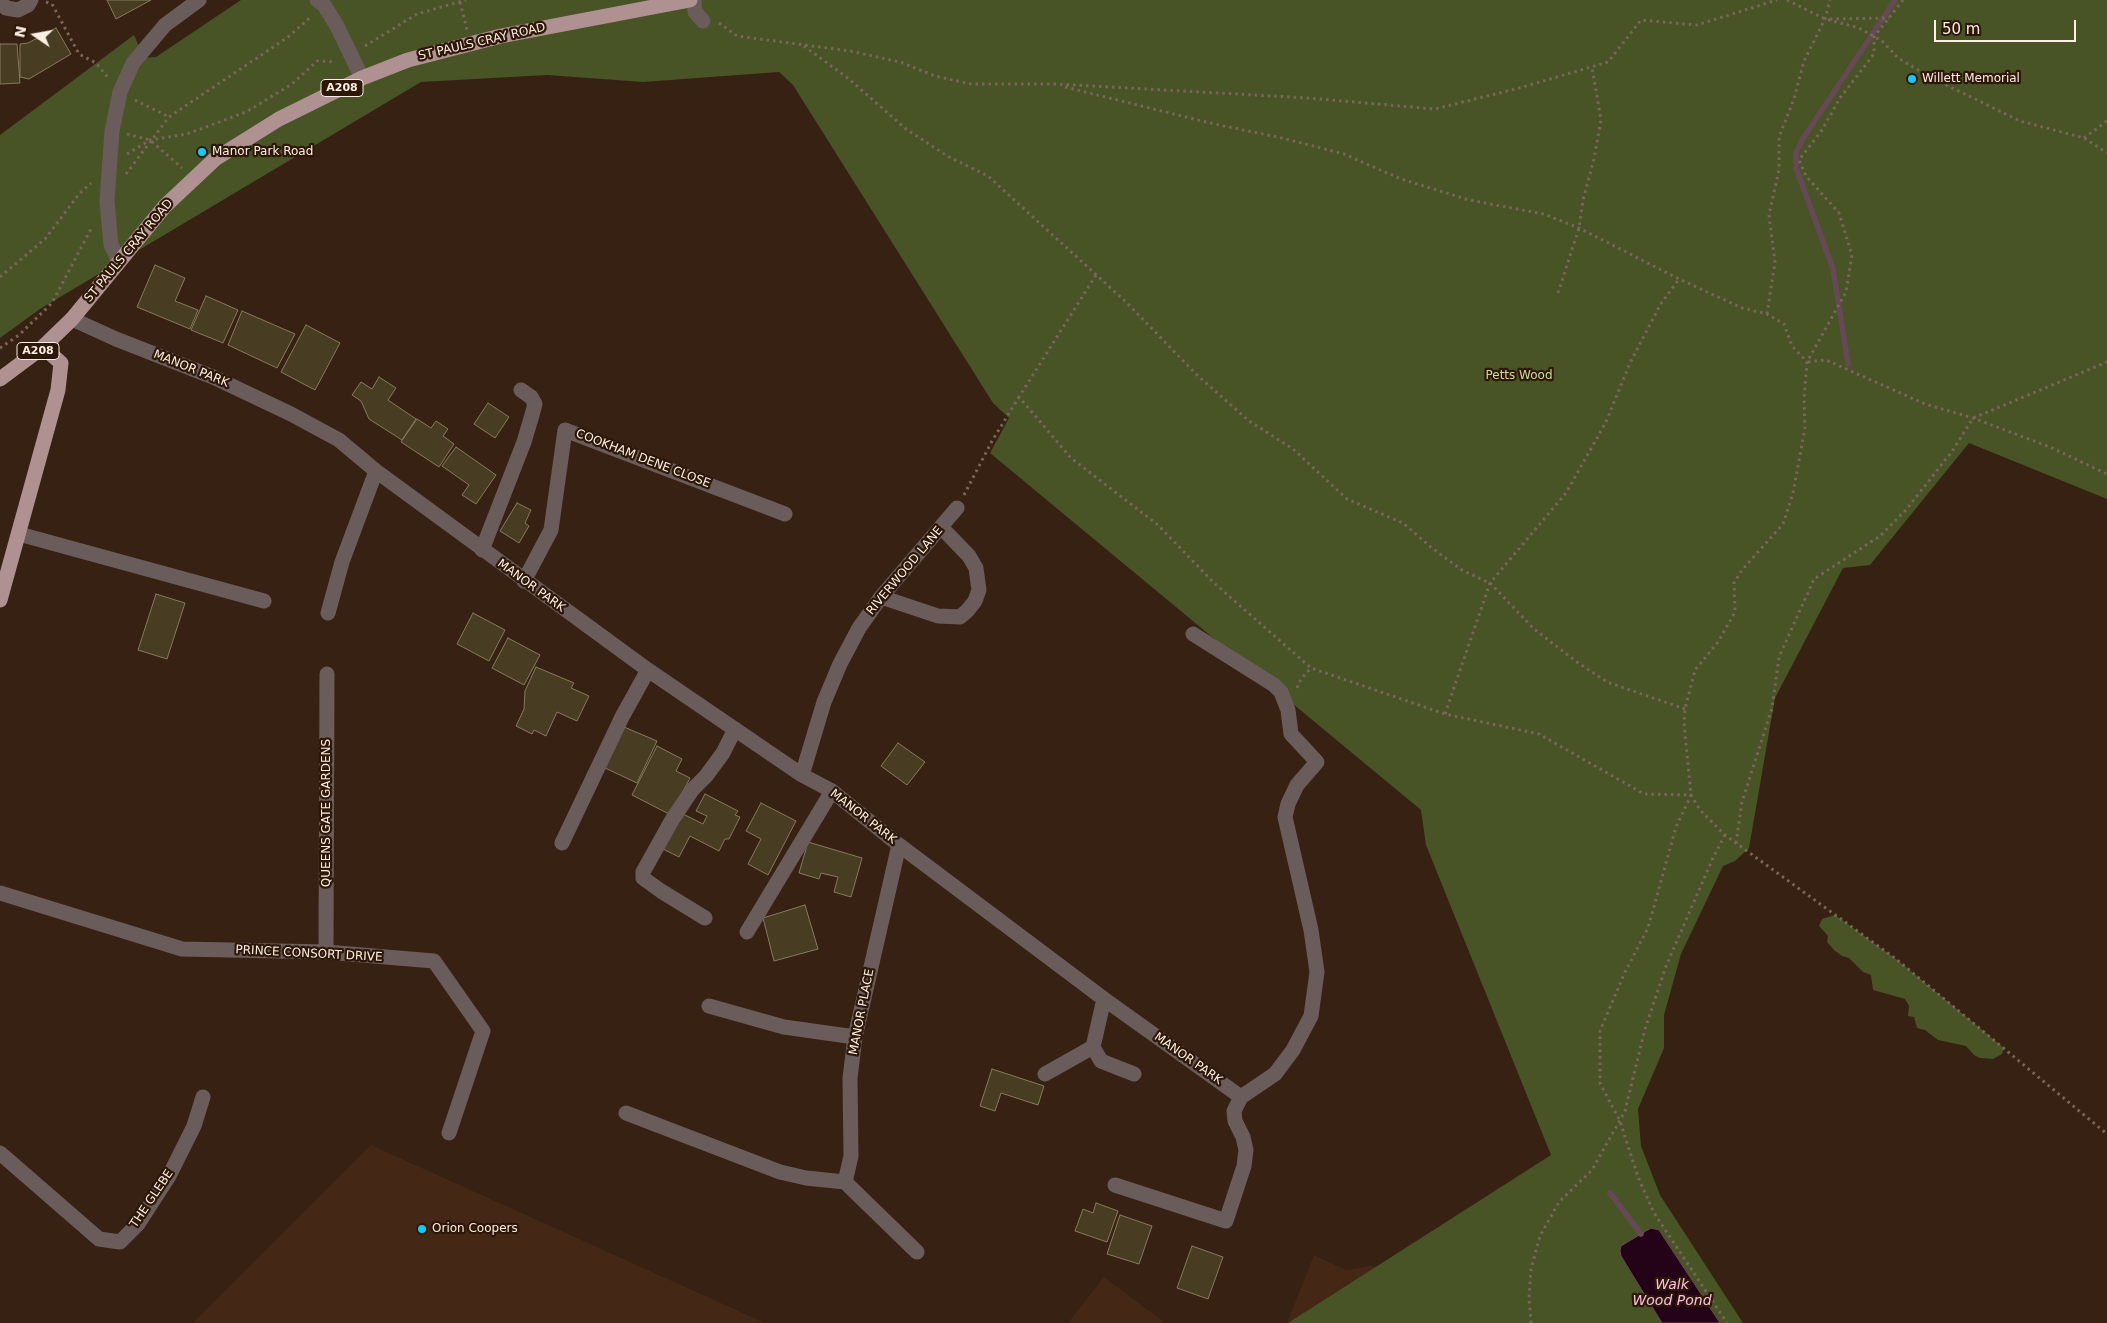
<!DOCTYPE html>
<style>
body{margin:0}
#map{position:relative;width:2107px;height:1323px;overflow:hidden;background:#372112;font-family:"DejaVu Sans",sans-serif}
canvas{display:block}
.north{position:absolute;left:10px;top:10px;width:50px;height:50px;-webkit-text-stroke:4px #2d1708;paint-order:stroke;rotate:282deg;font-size:14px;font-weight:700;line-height:20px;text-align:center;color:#feeee4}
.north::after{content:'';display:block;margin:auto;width:18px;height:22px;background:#feeee4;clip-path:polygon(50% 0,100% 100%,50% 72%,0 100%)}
.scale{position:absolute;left:1934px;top:20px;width:142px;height:22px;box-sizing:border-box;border:2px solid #feeee4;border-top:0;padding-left:6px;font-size:15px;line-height:18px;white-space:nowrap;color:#feeee4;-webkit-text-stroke:4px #2d1708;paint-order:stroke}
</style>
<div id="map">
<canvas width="2107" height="1323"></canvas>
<div class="north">N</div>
<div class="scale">50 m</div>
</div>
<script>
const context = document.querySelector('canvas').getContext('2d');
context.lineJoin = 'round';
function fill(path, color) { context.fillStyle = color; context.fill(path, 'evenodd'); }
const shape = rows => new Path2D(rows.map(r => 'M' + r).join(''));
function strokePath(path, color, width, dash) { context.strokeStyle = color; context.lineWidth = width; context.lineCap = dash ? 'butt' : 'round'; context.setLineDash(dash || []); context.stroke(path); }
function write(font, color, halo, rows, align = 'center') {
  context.font = font + ' "DejaVu Sans",sans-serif'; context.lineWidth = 4.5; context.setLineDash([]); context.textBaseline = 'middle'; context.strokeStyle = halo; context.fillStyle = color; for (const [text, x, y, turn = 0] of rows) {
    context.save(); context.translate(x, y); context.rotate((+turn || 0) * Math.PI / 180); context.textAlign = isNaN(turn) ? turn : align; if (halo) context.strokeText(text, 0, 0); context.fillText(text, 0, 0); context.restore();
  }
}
fill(shape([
 [371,1145,743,1313,764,1323,193,1323],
 [1314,1255,1346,1270,1369,1266,1396,1267,1474,1323,1287,1323],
 [1104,1277,1164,1322,1166,1323,1068,1323]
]), '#442714');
fill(shape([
 [241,0,2107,0,2107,499,1969,443,1870,565,1843,568,1775,698,1749,848,1735,861,1723,866,1681,954,1664,1015,1664,1048,1638,1109,1641,1146,1660,1195,1743,1323,1288,1323,1551,1155,1426,845,1421,810,990,453,1009,418,993,403,793,85,779,72,643,82,547,75,421,82,40,309,0,338,0,135,134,35,144,58,156,57],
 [1835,915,1896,959,2004,1048,2002,1054,1993,1059,1980,1058,1974,1055,1966,1046,1938,1040,1925,1030,1917,1028,1914,1017,1908,1016,1909,1006,1905,999,1873,990,1871,975,1863,972,1849,958,1842,956,1834,950,1827,942,1828,936,1819,926,1822,919]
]), '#485326');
const water = shape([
 [1651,1228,1659,1230,1720,1323,1662,1323,1621,1256,1620,1251,1621,1246,1651,1228]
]);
fill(water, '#240218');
strokePath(water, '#654955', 1);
strokePath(shape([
 [1848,364,1833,269,1796,168,1796,153,1802,140,1895,0],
 [1610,1193,1641,1234]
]), '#654955', 5.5);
const building = shape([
 [107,0,151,0,116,19,107,0],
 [56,28,71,54,29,79,20,77,20,44,28,43,56,28],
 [0,44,17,44,20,83,0,84,0,44],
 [155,265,185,278,175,301,198,310,190,329,137,307,155,265],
 [206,296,238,310,223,343,191,330,206,296],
 [242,311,295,334,277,368,228,345,242,311],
 [306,325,340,343,315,390,281,372,306,325],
 [379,377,396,388,388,400,416,419,402,440,369,419,361,401,352,395,361,382,372,389,379,377],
 [488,403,509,417,495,438,474,424,488,403],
 [417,419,431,428,436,421,448,429,443,436,454,444,439,467,401,442,417,419],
 [456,447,496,475,476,504,462,495,469,485,442,466,456,447],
 [517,503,531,510,525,523,529,526,519,543,500,531,517,503],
 [156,594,185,603,167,659,138,650,156,594],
 [473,613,505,630,489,661,457,644,473,613],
 [508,638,540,655,524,685,492,668,508,638],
 [536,667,574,683,571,688,589,696,577,721,557,712,546,736,534,730,532,734,516,726,524,709,525,691,536,667],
 [624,727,657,741,637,783,605,768,624,727],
 [898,743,925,762,907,785,881,766,898,743],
 [657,746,682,759,676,771,690,778,671,815,632,795,657,746],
 [705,794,738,811,735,815,740,817,729,839,725,839,719,851,690,836,679,857,663,849,681,813,703,824,707,816,696,811,705,794],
 [761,803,796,821,768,875,748,864,761,839,746,831,761,803],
 [808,842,862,858,851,897,834,892,838,877,821,873,819,879,799,873,808,842],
 [805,905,818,949,774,961,763,918,805,905],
 [992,1069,1044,1086,1038,1105,1001,1093,995,1111,980,1106,992,1069],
 [1096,1203,1118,1211,1107,1242,1075,1231,1083,1209,1093,1213,1096,1203],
 [1120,1215,1152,1226,1139,1264,1107,1254,1120,1215],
 [1192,1246,1223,1257,1208,1299,1177,1288,1192,1246]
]);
fill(building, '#483d23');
strokePath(building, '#867a5e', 1);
strokePath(shape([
 [1787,0,1825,19,1859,28,1882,41,1898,58,1932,78,2020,121,2084,138,2107,153],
 [1903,0,1874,37,1874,54,1840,98,1822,130,1799,160,1806,176,1839,213,1852,255,1846,292,1807,362,1804,400,1805,428,1793,493,1783,524,1742,570,1734,583,1735,612,1718,642,1695,670,1685,709,1684,723,1691,795,1700,810,1725,835,1896,959,2107,1134],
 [46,2,52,4,79,54,96,63,109,79],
 [460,2,467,30],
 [1830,19,1889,18],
 [719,23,737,36,850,51,900,62,935,76,971,84,1056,84,1308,98,1435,109,1523,87,1608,62,1641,20,1697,25,1777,0],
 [365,46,417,14,466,0],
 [804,46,849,79,906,129,949,157,988,176,1126,302,1197,375,1249,421,1293,449,1347,499,1403,523,1432,548,1462,570,1490,583,1534,629,1577,662,1607,682,1685,709],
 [1065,87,1210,123,1282,138,1344,154,1401,179,1469,200,1544,214,1579,228,1679,279,1742,308,1767,314,1784,324,1792,346,1807,362],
 [135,100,169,117],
 [127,134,150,140,182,168],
 [2084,138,2107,121],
 [127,154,150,140,187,134,246,112,292,84,317,61,336,62],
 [126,174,169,117,288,37,312,16],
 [1096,275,1019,397,1071,458,1158,525,1214,583,1311,668,1445,714,1539,734,1644,794,1691,795,1676,827,1648,928,1625,972,1600,1031,1600,1083,1620,1121,1638,1177,1654,1213,1727,1323],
 [0,277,45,239,79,194,91,183],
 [1558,293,1579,228,1583,200,1594,159,1601,120,1592,67],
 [1767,314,1775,262,1769,215,1779,170,1779,137,1794,99,1804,61,1825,19,1830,0],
 [0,348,19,335,52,303,92,227],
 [1808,362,1826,360,1925,404,1973,418,2050,447,2107,474],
 [964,495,992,441,1019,397],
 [1297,688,1301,679,1311,668],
 [1445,714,1490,583,1566,493,1606,422,1630,363,1660,305,1679,279],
 [1736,843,1742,802,1772,708,1779,657,1814,579,1880,536,1906,510,1953,450,1973,418,2107,362],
 [1531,1323,1529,1298,1531,1269,1540,1236,1559,1202,1592,1170,1625,1111,1645,1029,1666,966,1713,858,1725,835]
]), '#7a6659', 3, [2.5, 4]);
strokePath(shape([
 [317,0,324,5,337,26,362,78],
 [694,0,695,12,703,21],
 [0,1,6,8,18,10,28,5,31,0],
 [119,260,111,245,107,201,112,131,120,92,133,63,165,25,199,0],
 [72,319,116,339,213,377,291,414,339,440,376,471,648,670,802,775,832,791,899,845,1104,999,1241,1097,1275,1074,1293,1050,1311,1016,1317,972,1311,930,1285,817,1288,804,1297,785,1317,762,1291,734,1288,710,1281,692,1274,685,1193,634],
 [19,534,264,601],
 [482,550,524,442,532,415,535,404,531,397,521,390],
 [524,581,551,530,565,430,785,514],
 [881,597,938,616,960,617,967,611,975,601,979,590,976,568,969,556,941,527],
 [328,613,342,562,376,471],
 [802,775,824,702,840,664,859,628,881,597,957,508],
 [562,843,622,717,648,670],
 [899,845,855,1037,850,1078,851,1156,845,1182,917,1252],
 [0,893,182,949,326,952,434,961,483,1031,449,1133],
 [705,918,661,891,643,878,643,872,672,820,692,790,706,776,723,753,735,729],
 [747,932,832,791],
 [326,952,327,674],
 [1104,999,1093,1047,1101,1061,1134,1074],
 [709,1006,784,1027,855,1037],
 [1045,1074,1093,1047],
 [626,1113,780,1172,806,1178,845,1182],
 [0,1153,99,1239,120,1242,138,1224,169,1176,194,1126,203,1097],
 [1115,1185,1226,1221,1244,1166,1246,1150,1243,1137,1235,1121,1234,1111,1241,1097]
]), '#6b5c5c', 15);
strokePath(shape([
 [0,379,43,347,72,319,165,206,215,159,279,119,362,78,408,60,501,36,690,0],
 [0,600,58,390,61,363,43,347]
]), '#b09191', 15);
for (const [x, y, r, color] of [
 [1912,79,5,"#15cafb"],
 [202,152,5,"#15cafb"],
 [422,1229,5,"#15cafb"]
]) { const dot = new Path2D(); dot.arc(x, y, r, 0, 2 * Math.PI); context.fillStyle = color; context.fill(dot); strokePath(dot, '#2d1708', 2); }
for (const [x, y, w] of [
 [342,88,42],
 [38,351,42]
]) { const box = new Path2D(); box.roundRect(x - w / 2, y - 8.5, w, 17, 4); context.fillStyle = '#2d1708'; context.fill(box); strokePath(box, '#feeee4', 1); }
write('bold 11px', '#feeee4', null, [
 ["A208",342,88],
 ["A208",38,351]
]);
write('12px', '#feeee4', '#2d1708', [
 ["ST PAULS CRAY ROAD",482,42,-13],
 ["ST PAULS CRAY ROAD",129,251,-50],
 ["MANOR PARK",191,369,22],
 ["COOKHAM DENE CLOSE",643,459,21],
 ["RIVERWOOD LANE",905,571,-50],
 ["MANOR PARK",531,586,36],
 ["QUEENS GATE GARDENS",327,813,-90],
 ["MANOR PARK",863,817,38],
 ["PRINCE CONSORT DRIVE",309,954,3],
 ["MANOR PLACE",862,1012,-79],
 ["MANOR PARK",1188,1059,35],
 ["THE GLEBE",152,1199,-56]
]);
write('12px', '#feeee4', '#2d1708', [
 ["Willett Memorial",1922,79],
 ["Manor Park Road",212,152],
 ["Orion Coopers",432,1229]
], 'left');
write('12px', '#c9de94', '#2d1708', [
 ["Petts Wood",1519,376]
]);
write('italic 14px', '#fbc1e1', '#2d1708', [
 ["Walk",1672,1285],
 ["Wood Pond",1672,1301]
]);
</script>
